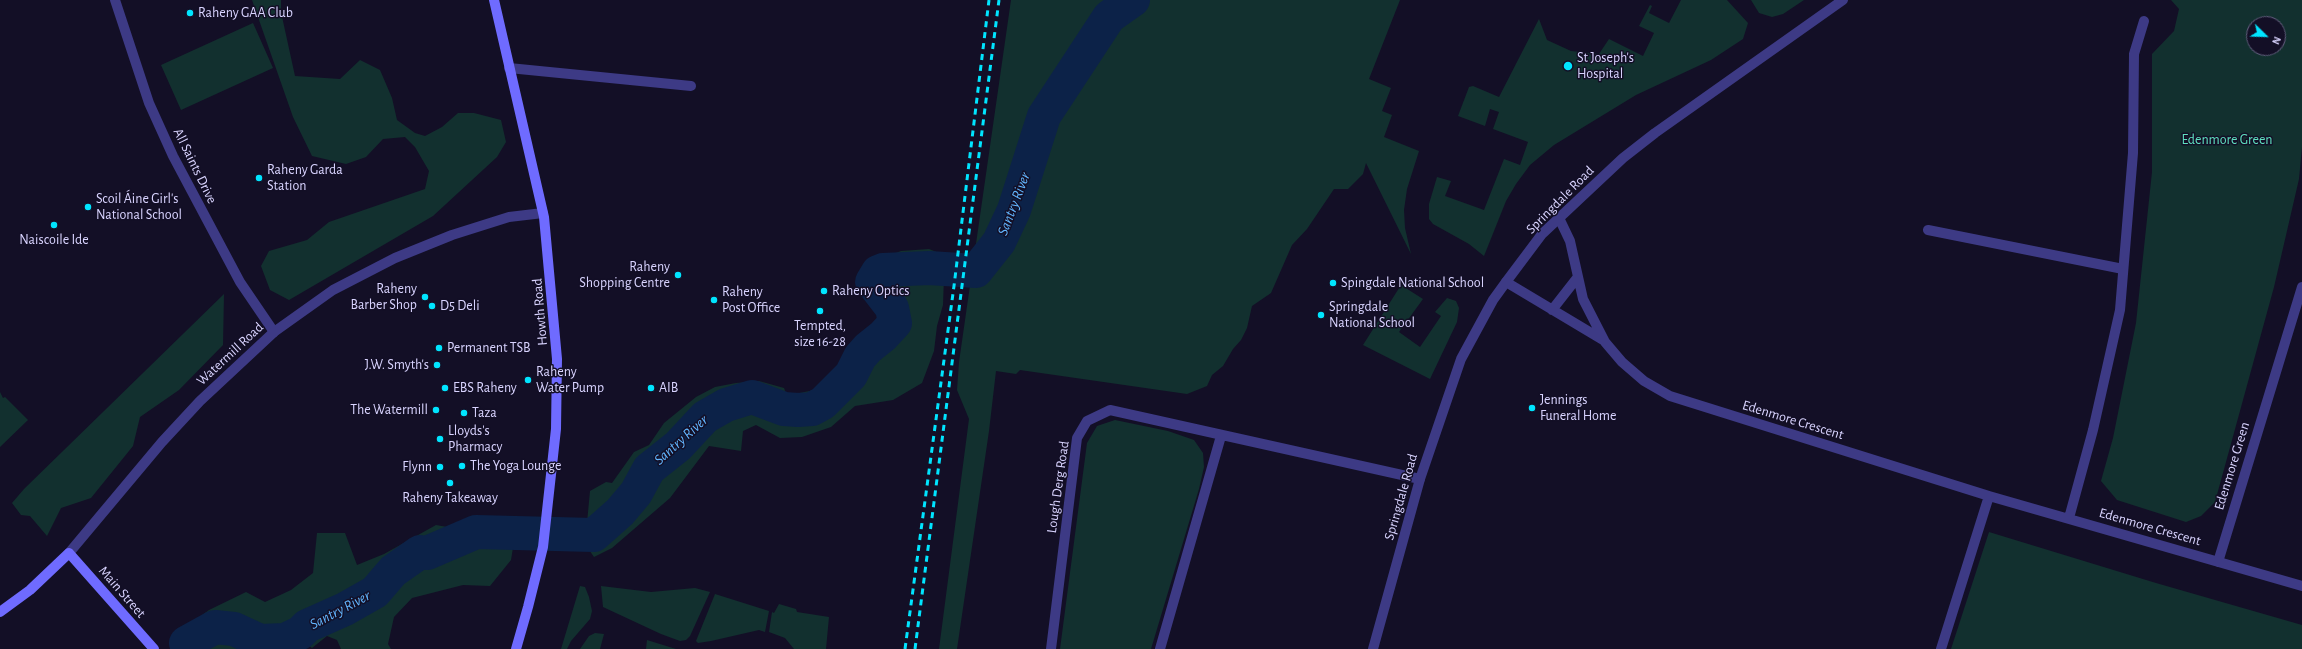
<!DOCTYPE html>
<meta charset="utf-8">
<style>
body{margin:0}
#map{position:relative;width:2302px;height:649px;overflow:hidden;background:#130f26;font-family:"Alegreya Sans",sans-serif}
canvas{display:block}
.north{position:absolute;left:2246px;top:16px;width:40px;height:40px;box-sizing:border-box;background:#130f26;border:1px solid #625e7d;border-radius:50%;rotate:113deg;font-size:11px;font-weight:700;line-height:16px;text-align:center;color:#d9d4ff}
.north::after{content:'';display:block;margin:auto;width:14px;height:18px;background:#00e5ff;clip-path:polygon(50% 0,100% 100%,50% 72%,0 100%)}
</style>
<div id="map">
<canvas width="2302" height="649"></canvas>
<div class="north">N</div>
</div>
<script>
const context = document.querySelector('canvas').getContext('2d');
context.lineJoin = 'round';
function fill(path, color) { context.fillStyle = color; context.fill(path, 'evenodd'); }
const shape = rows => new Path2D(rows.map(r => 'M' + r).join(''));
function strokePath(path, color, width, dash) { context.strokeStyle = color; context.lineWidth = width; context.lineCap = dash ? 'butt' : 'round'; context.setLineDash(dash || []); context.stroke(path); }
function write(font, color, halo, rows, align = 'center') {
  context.font = font + ' "Alegreya Sans",sans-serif'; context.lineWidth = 3; context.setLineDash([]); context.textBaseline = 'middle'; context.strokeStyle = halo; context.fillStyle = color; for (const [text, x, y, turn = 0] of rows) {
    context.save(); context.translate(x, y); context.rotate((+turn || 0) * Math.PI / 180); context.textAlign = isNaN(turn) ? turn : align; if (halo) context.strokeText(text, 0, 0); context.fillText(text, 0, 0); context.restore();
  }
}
fill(shape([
 [252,0,281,0,281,12,295,76,340,79,360,60,380,70,392,98,397,120,415,133,425,136,442,127,458,113,474,113,501,120,506,142,497,157,433,216,289,300,270,290,261,266,269,251,307,240,329,222,425,189,429,171,415,147,405,137,383,139,366,157,346,164,312,156,293,117],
 [1011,0,1400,0,1369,79,1391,88,1382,111,1392,115,1384,137,1419,151,1407,189,1404,210,1405,228,1411,254,1366,163,1363,174,1348,189,1334,189,1307,229,1292,245,1271,293,1252,306,1247,328,1241,340,1233,349,1223,366,1212,375,1207,386,1187,394,1020,370,1016,374,996,371,989,431,957,649,939,649,969,419,957,390,959,362],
 [1681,0,1727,0,1748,23,1743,39,1711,60,1636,95,1554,145,1530,165,1516,184,1506,201,1484,256,1469,244,1433,224,1429,219,1429,204,1437,177,1451,181,1445,196,1484,210,1504,159,1520,165,1528,142,1493,129,1499,112,1490,109,1485,126,1458,116,1469,87,1473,86,1499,97,1539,19,1547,40,1571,51,1599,54,1609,39,1643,56,1654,33,1639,26,1650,5,1652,6,1649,13,1669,23],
 [1751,0,1804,0,1783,14,1772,17,1759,13],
 [2171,0,2302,0,2302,147,2299,179,2274,287,2215,502,2201,516,2186,522,2117,500,2101,481,2113,438,2136,323,2152,172,2152,54,2174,31,2179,9],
 [2254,24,2278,24,2278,48,2254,48],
 [253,23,273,68,181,110,161,65],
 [929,249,939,253,944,277,943,305,937,326,934,351,922,383,893,400,855,406,831,427,802,437,780,438,756,425,743,431,741,451,709,446,670,498,612,548,594,557,585,544,590,491,606,482,612,483,634,452,649,445,664,423,696,397,715,387,736,383,759,381,784,388,786,393,795,394,814,390,823,392,845,388,863,365,867,355,885,341,889,319,886,311,874,298,868,280,875,265,888,256,901,251],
 [1401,285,1423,299,1399,332,1420,347,1441,316,1435,312,1447,298,1456,301,1459,308,1457,322,1430,379,1363,345],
 [224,294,223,345,179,390,140,417,133,446,91,498,61,508,47,536,30,516,21,515,12,503,24,489],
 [0,392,3,398,5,397,28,420,0,447],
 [1115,420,1168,431,1194,440,1203,453,1204,467,1199,489,1151,649,1060,649,1087,443,1097,426],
 [483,518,510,518,517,523,511,560,490,586,463,585,412,598,394,617,388,644,391,649,341,649,337,640,327,636,312,648,302,641,283,649,182,649,174,635,209,610,246,592,265,602,291,590,313,573,317,533,345,533,357,565,384,554,436,525,453,528],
 [1989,532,2156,583,2302,625,2302,649,1951,649],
 [580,586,585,587,589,597,592,611,590,619,571,641,567,649,561,649],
 [601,586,651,592,695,588,710,592,690,636,686,640,680,641,661,634,603,607],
 [715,594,769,611,765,632,759,630,711,641,698,643,696,641],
 [779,604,796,609,797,612,829,617,826,649,794,649,785,638,769,632,772,612,774,613],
 [595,633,604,634,600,649,580,649,589,636],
 [647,640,676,649,646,649]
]), '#12302f');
strokePath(shape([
 [186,643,215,627,234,629,260,641,285,640,300,633,307,626,345,609,375,592,393,571,420,552,427,553,476,532,594,535,620,512,636,493,649,469,678,446,705,417,726,405,752,397,784,409,798,410,812,409,823,403,851,375,860,357,868,348,883,336,895,323,892,308,872,282,878,272,883,270,929,268,976,271,999,242,1014,210,1044,116,1109,17,1133,0]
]), '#0c2248', 34);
strokePath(shape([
 [115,0,149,103,173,156,240,282,274,332],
 [509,68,691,86],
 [1559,218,1570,241,1583,299,1605,342,1622,362,1644,381,1670,396,1989,496,2302,586],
 [1928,230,2123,269],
 [1506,282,1603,340],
 [1552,310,1577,278],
 [2069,518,2093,430,2120,310,2133,153,2134,54,2144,21],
 [2218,562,2302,287],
 [1051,649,1077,438,1087,421,1110,410,1420,479],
 [1160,649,1221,436],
 [1941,649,1989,496]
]), '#3d3a85', 10);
strokePath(shape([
 [69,553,162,442,200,401,274,332,333,290,395,258,452,235,509,217,543,213],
 [1373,649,1420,479,1461,359,1493,300,1506,282,1542,234,1623,158,1655,133,1843,0]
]), '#3d3a85', 10);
strokePath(shape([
 [494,0,544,217,557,359,556,429,543,547,528,607,516,649],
 [0,612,30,590,69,553,154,649]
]), '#6f6bff', 10);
strokePath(shape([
 [905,649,954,286,989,0],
 [915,649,999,0]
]), '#00e5ff', 3, [6, 5]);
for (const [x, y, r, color] of [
 [190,13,4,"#00e5ff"],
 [1568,66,5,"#00e5ff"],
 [259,178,4,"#00e5ff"],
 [88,207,4,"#00e5ff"],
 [54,225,4,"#00e5ff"],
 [678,275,4,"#00e5ff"],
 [1333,283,4,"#00e5ff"],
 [824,291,4,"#00e5ff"],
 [425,297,4,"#00e5ff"],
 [714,300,4,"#00e5ff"],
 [432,306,4,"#00e5ff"],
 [820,311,4,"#00e5ff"],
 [1321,315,4,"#00e5ff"],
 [439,348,4,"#00e5ff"],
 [437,365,4,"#00e5ff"],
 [528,380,4,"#00e5ff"],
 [445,388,4,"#00e5ff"],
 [651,388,4,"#00e5ff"],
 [1532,408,4,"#00e5ff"],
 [436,410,4,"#00e5ff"],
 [464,413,4,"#00e5ff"],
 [440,439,4,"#00e5ff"],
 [462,466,4,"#00e5ff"],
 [440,467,4,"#00e5ff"],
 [450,483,4,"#00e5ff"]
]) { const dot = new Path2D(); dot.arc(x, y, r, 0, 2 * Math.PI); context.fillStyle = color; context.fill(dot); strokePath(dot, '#130f26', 1.5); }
write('14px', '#d9d4ff', '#130f26', [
 ["Raheny GAA Club",198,13],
 ["St Joseph's",1577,58],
 ["Hospital",1577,74],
 ["Raheny Garda",267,170],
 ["Station",267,186],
 ["Scoil Áine Girl's",96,199],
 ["National School",96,215],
 ["Naiscoile Ide",54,240,"center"],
 ["Raheny",670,267,"right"],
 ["Shopping Centre",670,283,"right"],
 ["Spingdale National School",1341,283],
 ["Raheny",417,289,"right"],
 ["Barber Shop",417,305,"right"],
 ["Raheny Optics",832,291],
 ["Raheny",722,292],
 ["Post Office",722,308],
 ["D5 Deli",440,306],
 ["Springdale",1329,307],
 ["National School",1329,323],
 ["Tempted,",820,326,"center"],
 ["size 16-28",820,342,"center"],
 ["Permanent TSB",447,348],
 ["J.W. Smyth's",429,365,"right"],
 ["Raheny",536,372],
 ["Water Pump",536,388],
 ["EBS Raheny",453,388],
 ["AIB",659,388],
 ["Jennings",1540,400],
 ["Funeral Home",1540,416],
 ["The Watermill",428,410,"right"],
 ["Taza",472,413],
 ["Lloyds's",448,431],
 ["Pharmacy",448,447],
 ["The Yoga Lounge",470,466],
 ["Flynn",432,467,"right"],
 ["Raheny Takeaway",450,498,"center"]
], 'left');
write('14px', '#5fe0c0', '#130f26', [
 ["Edenmore Green",2227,140]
]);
write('14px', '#d9d4ff', '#130f26', [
 ["All Saints Drive",195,166,64],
 ["Springdale Road",1560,200,-45],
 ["Howth Road",540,312,-95],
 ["Watermill Road",230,354,-43],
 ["Edenmore Crescent",1793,420,17],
 ["Edenmore Green",2232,466,-73],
 ["Lough Derg Road",1058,487,-82],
 ["Springdale Road",1401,497,-74],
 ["Edenmore Crescent",2150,527,16],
 ["Main Street",122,592,49]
]);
write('italic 15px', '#62b6ff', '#130f26', [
 ["Santry River",1014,204,-69],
 ["Santry River",681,440,-42],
 ["Santry River",340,610,-28]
]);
</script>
